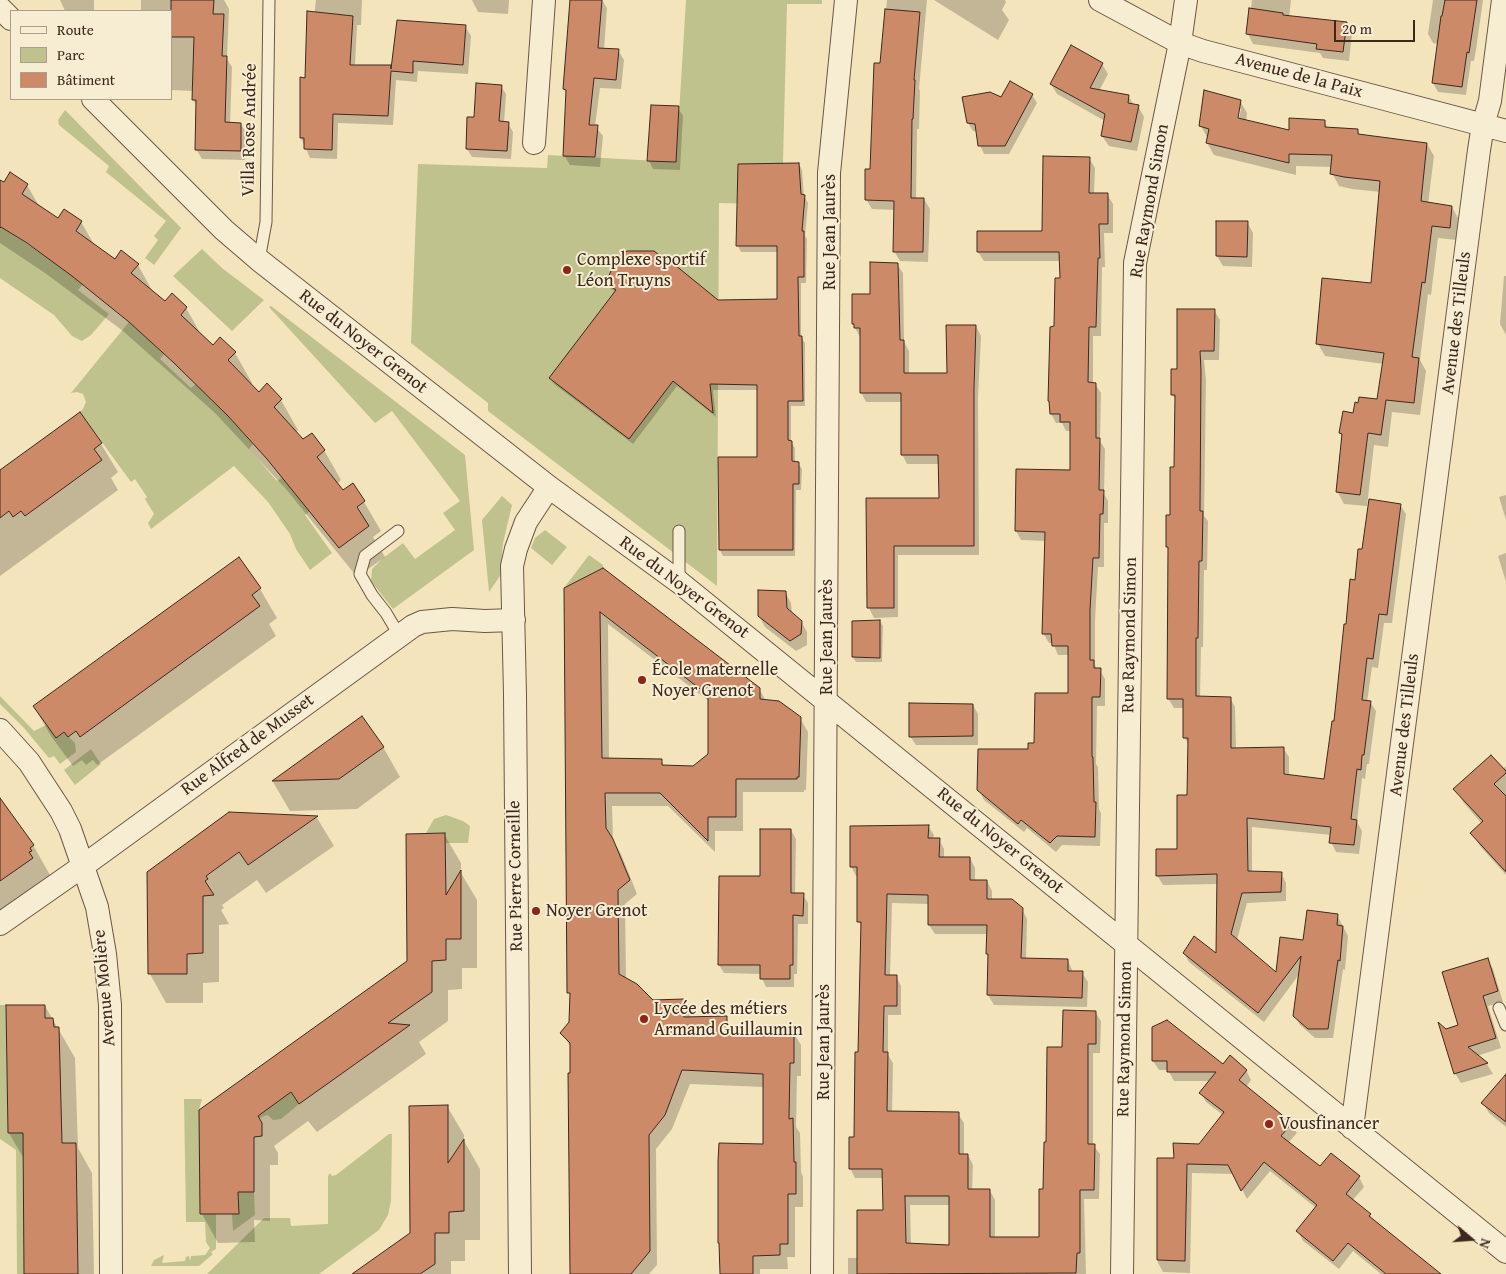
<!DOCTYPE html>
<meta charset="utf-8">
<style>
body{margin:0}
#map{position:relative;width:1506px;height:1274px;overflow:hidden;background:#f3e4bc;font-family:"Gentium Book Plus",serif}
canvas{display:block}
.legend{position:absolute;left:10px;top:10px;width:162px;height:90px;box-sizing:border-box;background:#f7edd3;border:1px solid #ad9e8b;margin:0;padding:6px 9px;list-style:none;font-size:15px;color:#3e281e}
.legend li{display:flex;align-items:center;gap:10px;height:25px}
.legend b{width:25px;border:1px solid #ad9e8b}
.north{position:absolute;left:1446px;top:1214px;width:50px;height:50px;-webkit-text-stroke:4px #f7edd3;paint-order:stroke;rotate:108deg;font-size:14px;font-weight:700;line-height:20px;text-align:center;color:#3e281e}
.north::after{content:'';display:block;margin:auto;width:18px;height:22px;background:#3e281e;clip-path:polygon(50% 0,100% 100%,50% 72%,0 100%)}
.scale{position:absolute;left:1334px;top:20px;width:81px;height:22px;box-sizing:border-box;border:2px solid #3e281e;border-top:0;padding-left:6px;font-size:15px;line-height:18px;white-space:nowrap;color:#3e281e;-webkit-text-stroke:4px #f7edd3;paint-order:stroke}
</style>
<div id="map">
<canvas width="1506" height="1274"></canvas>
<ul class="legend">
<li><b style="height:6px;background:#f7edd3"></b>Route</li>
<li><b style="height:14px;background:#c0c28d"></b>Parc</li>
<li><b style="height:14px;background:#cc8a69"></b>Bâtiment</li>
</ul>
<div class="north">N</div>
<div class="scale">20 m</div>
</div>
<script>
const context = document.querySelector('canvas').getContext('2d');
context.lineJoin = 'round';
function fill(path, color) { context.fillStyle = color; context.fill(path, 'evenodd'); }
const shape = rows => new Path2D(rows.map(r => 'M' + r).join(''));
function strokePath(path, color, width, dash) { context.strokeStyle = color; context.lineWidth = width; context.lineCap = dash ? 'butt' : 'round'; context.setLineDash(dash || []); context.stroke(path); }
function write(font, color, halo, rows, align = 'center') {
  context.font = font + ' "Gentium Book Plus",serif'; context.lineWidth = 4; context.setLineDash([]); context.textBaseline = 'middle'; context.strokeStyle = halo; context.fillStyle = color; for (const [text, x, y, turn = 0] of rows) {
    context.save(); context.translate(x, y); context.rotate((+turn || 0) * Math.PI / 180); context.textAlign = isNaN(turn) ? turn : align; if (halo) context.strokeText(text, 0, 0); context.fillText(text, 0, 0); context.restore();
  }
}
fill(shape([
 [686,0,822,0,822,4,787,4,783,163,799,163,801,194,805,195,804,205,719,203,717,586,488,411,488,403,411,343,418,164,547,168,548,155,676,162],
 [65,110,181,228,154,265,145,258,158,240,154,236,166,221,106,172,109,166,59,125,58,120],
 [0,226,45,256,83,284,78,290,109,314,91,335,82,341,72,336,54,315,0,278],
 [202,249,222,268,264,300,232,331,173,276],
 [271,306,465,455,474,550,393,609,371,581,372,569,382,559,403,543,415,559,455,530,443,513,460,501,392,411,375,423,269,307],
 [129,322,164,354,160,359,191,388,196,384,228,416,253,444,249,449,277,481,283,477,310,511,305,515,332,553,310,570,296,549,290,534,268,502,234,466,151,529,148,523,154,514,145,499,147,497,135,479,131,482,80,412,83,409,86,402,83,394,77,392,71,393],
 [502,496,512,505,503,543,500,576,489,592,482,520],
 [545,530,567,547,552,565,531,548,535,538],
 [589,555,603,565,603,568,564,588],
 [0,696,34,731,46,725,56,738,64,732,75,743,76,752,60,764,54,756,49,758,24,728,0,704],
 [91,749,101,764,75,785,64,770],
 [446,815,463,821,470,826,468,843,445,843,445,833,426,833,434,819],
 [0,1005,6,1005,8,1133,23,1133,24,1274,17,1274,16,1150,0,1139],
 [291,1092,299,1104,281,1119,273,1120,268,1115,264,1116,259,1119,258,1116],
 [184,1099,202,1099,199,1110,200,1214,216,1214,216,1249,211,1252,213,1254,199,1266,151,1266,154,1260,164,1255,162,1263,185,1261,186,1257,189,1256,190,1261,191,1256,205,1255,210,1248,206,1242,205,1222,186,1222],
 [389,1134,392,1134,391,1201,388,1215,379,1230,319,1274,207,1274,264,1218,290,1218,291,1226,328,1224,328,1176,330,1173,332,1176,336,1175],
 [238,1192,254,1192,255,1215,233,1231,232,1214,239,1213]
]), '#c0c28d');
fill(shape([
 [60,0,94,0,94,11,65,11],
 [141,0,224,0,229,9,227,59,232,67,230,124,241,124,246,133,245,160,202,159,196,149,197,107,193,99,193,91,171,90,171,11,141,11],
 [316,0,362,0,361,25,357,25,355,66,391,67,393,70,465,26,471,36,468,74,418,71,417,82,396,80,393,125,338,123,337,159,310,158,301,138],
 [472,0,509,0,508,14,478,12],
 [571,0,602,0,607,8,604,49,618,50,624,60,621,89,600,88,595,126,603,136,600,167,570,165,564,155,567,94,564,89],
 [887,0,927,0,919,89,920,91,919,129,917,129,916,199,924,199,930,209,928,262,900,261,894,251,895,210,872,209,866,199,871,170],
 [934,0,1005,0,1006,2,1002,10,1009,20,998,40],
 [1252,0,1291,0,1289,17,1346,23,1352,33,1349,61,1323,58,1320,53,1253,44,1248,34],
 [1433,0,1483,0,1476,50,1474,61,1471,61,1466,95,1438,92,1433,83,1438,44,1433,43,1428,34],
 [1102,64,1108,74,1099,91,1128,96,1134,105,1138,106,1144,117,1137,151,1109,146,1102,136,1105,121,1057,94,1051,84],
 [501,86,506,94,504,123,508,123,513,132,511,159,472,157,467,149,475,119],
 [1032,95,1037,103,1009,154,984,154,980,145,977,132,973,131,968,123,1001,99],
 [1240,101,1247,113,1246,121,1290,132,1324,121,1328,128,1358,131,1360,135,1427,144,1434,156,1428,204,1452,207,1459,220,1456,240,1438,238,1431,295,1428,294,1420,360,1426,371,1420,415,1392,412,1388,447,1374,445,1367,506,1344,504,1337,491,1343,438,1340,433,1354,414,1378,400,1384,364,1325,356,1318,344,1372,285,1381,192,1352,189,1339,186,1332,173,1332,167,1296,166,1296,175,1214,155,1207,143,1208,139,1201,126],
 [1238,109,1241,109,1238,124,1236,124],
 [678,108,683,116,680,170,653,169,649,161],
 [1089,158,1095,168,1094,194,1107,194,1113,204,1113,233,1104,233,1105,267,1102,267,1101,336,1093,336,1093,384,1095,384,1101,393,1100,441,1105,449,1104,494,1108,501,1108,523,1104,523,1104,567,1098,567,1095,620,1095,665,1098,670,1100,670,1105,679,1105,706,1097,706,1096,764,1098,767,1099,809,1101,813,1100,846,1062,845,1056,852,1027,828,1024,832,984,800,979,790,1035,744,1070,694,1070,655,1058,655,1053,643,1049,643,1043,633,1046,541,1021,540,1016,531,1071,471,1072,431,1066,431,1062,423,1056,423,1051,414,1056,328,1061,279,1061,261,984,261,978,252,1044,233],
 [799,164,802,170,804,196,808,203,805,236,807,239,806,283,801,283,801,337,805,343,805,406,791,406,791,442,795,448,795,463,798,463,802,469,801,490,796,490,795,556,723,556,720,550,759,458,758,390,713,390,716,417,677,386,633,444,554,384,550,378,616,292,611,289,607,283,718,301,779,301,779,252,741,252,738,246,740,165],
 [0,180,4,183,27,185,39,206,59,219,81,222,95,246,115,261,138,265,154,294,165,302,186,308,203,338,213,347,235,353,252,383,250,385,259,394,267,385,281,400,298,430,295,433,303,441,324,450,341,480,337,484,343,492,364,502,381,531,373,537,385,557,357,577,286,489,215,413,123,331,45,273,0,243],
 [1247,222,1253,233,1252,267,1223,266,1217,256],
 [897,264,903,273,904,342,909,351,909,374,949,374,976,326,981,336,978,398,979,555,898,555,898,617,874,618,869,608,868,499,940,499,940,464,907,464,902,454,902,402,866,402,861,392,860,337,853,324,853,295,871,295],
 [1504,276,1506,276,1506,335,1500,324],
 [1214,310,1220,320,1219,360,1204,360,1206,380,1204,516,1208,521,1207,570,1204,570,1203,647,1201,647,1200,698,1230,698,1235,707,1236,749,1283,748,1289,757,1289,776,1325,780,1347,626,1363,551,1400,505,1406,514,1392,623,1384,623,1378,668,1372,667,1367,702,1370,702,1376,711,1369,764,1367,764,1365,779,1362,778,1357,822,1362,831,1359,854,1336,852,1331,842,1331,835,1252,827,1252,873,1281,873,1286,883,1286,901,1247,903,1237,940,1278,974,1304,941,1337,915,1348,936,1345,970,1343,969,1333,1038,1315,1038,1300,1025,1295,1016,1300,973,1264,1022,1189,962,1184,953,1217,956,1218,884,1163,885,1157,875,1179,850,1188,796,1189,745,1184,737,1184,708,1174,708,1168,698,1169,551,1167,547,1175,468,1177,402,1172,394,1178,370],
 [101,444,118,472,111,478,118,490,0,576,0,472],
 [1506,495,1506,520,1499,497],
 [1506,553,1506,582,1498,556],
 [239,559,260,589,277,618,269,624,276,636,97,765,93,760,86,765,82,760,73,766,51,736,34,707],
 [565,589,759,689,766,701,800,718,808,732,806,790,804,790,804,792,743,792,743,831,715,831,715,852,668,806,612,806,613,840,621,854,637,894,625,904,626,980,653,1001,683,1001,691,1014,691,1018,726,1018,734,1032,793,1032,801,1045,801,1076,797,1076,796,1127,800,1133,801,1172,803,1177,803,1207,795,1207,795,1257,787,1257,788,1269,760,1269,760,1274,721,1274,721,1246,719,1243,719,1161,764,1145,764,1087,690,1084,672,1129,656,1149,657,1265,649,1274,571,1274,571,1048,562,1033,571,1023,571,996,568,992],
 [608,624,710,702,710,755,693,767,664,766,661,760,609,759],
 [785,592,791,603,792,614,801,621,807,632,807,645,796,651,765,627,759,616],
 [880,621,883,626,882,662,856,662,853,657],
 [973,705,978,714,978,745,916,745,910,736],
 [362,717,383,747,400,777,357,809,290,811,273,782],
 [1506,766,1506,875,1480,846,1472,833,1482,824,1463,802,1455,789,1503,769],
 [0,800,33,845,50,875,0,916],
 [229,814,317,818,334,846,266,893,257,880,222,905,224,908,221,910,229,924,219,925,219,982,203,983,203,1003,166,1003,150,974,148,872],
 [928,826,934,835,933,839,939,839,944,849,944,858,970,858,975,868,975,881,987,881,992,891,992,900,1022,909,1027,919,1026,960,1068,961,1073,972,1082,973,1088,982,1087,1007,994,1005,988,995,988,934,935,934,929,925,929,904,892,903,890,976,896,976,901,986,901,1015,888,1015,888,1055,893,1063,892,1113,958,1114,964,1123,964,1155,968,1155,973,1165,972,1190,990,1191,995,1200,995,1246,972,1256,972,1274,848,1274,848,1258,858,1258,884,1212,883,1178,855,1178,850,1168,855,1138,859,1053,862,927,859,922,858,876,856,876,851,866],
 [910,1205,950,1205,956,1246,911,1245],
 [791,830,796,839,795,894,803,895,808,903,808,924,798,924,797,974,794,974,794,987,766,987,762,978,762,974,724,973,719,965],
 [444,834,461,863,461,873,477,900,477,968,462,968,462,989,448,990,448,1021,419,1042,426,1054,317,1132,308,1121,274,1146,278,1153,278,1165,270,1165,270,1221,254,1220,255,1242,218,1243,202,1214,200,1111,409,962],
 [1487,959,1493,969,1503,1002,1488,1006,1501,1048,1477,1056,1487,1064,1493,1074,1461,1083,1455,1073,1446,1030,1460,1026],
 [45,1006,75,1058,78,1148,92,1173,94,1274,26,1274,24,1159,9,1133],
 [1095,1012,1101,1021,1100,1053,1093,1053,1093,1145,1100,1154,1099,1199,1084,1199,1086,1274,1025,1274,1024,1272,1040,1239,1047,1143,1063,1048],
 [1153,1028,1223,1066,1246,1070,1251,1080,1246,1087,1291,1124,1297,1133,1288,1143,1320,1168,1359,1177,1364,1187,1352,1201,1370,1215,1374,1222,1440,1274,1381,1274,1353,1251,1339,1269,1303,1241,1298,1231,1316,1208,1270,1171,1247,1199,1234,1174,1192,1173,1190,1273,1163,1272,1158,1263,1158,1159,1175,1159,1200,1145,1223,1115,1206,1102,1201,1093,1210,1081,1174,1081,1168,1070,1159,1070,1153,1061],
 [1506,1080,1506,1127,1489,1113,1483,1103],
 [447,1106,464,1135,464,1141,480,1169,480,1240,465,1240,465,1261,451,1261,451,1274,354,1274,412,1233]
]), '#0003');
const building = shape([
 [171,0,214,0,213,14,224,14,222,56,227,56,225,122,241,123,241,151,195,150,196,100,192,100,194,37,171,37,171,0],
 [570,0,602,0,598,48,619,49,616,80,594,78,589,125,598,125,595,157,563,156,566,90,563,89,570,0],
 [1445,0,1477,0,1469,53,1467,52,1462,87,1432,83,1441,16,1442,16,1445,0],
 [1249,8,1283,13,1283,15,1347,22,1343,52,1316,49,1317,44,1246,34,1249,8],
 [885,9,920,12,914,80,915,80,913,119,912,119,911,198,924,198,923,252,893,252,894,201,865,200,865,169,870,169,874,63,880,63,885,9],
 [307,11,353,16,350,65,391,65,391,69,397,20,466,25,463,65,413,61,413,73,391,71,388,116,333,114,332,150,304,149,304,138,300,138,300,77,305,78,307,11],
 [1071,45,1103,63,1090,88,1129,95,1128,103,1139,105,1131,142,1101,136,1105,114,1050,84,1071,45],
 [1010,81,1033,94,1005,146,978,146,975,124,967,123,962,97,990,92,1001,97,1010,81],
 [476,83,502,85,499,121,509,122,507,151,466,149,467,117,474,117,476,83],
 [1204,90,1241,100,1238,118,1289,130,1289,118,1325,120,1325,127,1358,129,1358,134,1427,143,1421,201,1452,206,1450,228,1432,226,1425,283,1422,282,1412,357,1419,358,1414,403,1386,400,1381,435,1368,433,1360,495,1336,492,1342,434,1339,433,1343,411,1353,413,1355,402,1358,403,1359,397,1377,399,1384,353,1316,344,1322,278,1371,283,1380,181,1344,177,1330,174,1332,155,1289,154,1289,163,1206,143,1209,129,1199,126,1204,90],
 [651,105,679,106,676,162,647,161,651,105],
 [1043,156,1090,157,1089,193,1108,193,1108,224,1099,224,1100,258,1098,258,1096,327,1089,327,1088,382,1096,383,1096,438,1100,438,1099,490,1104,490,1103,514,1100,514,1099,558,1093,558,1090,610,1090,660,1094,660,1094,668,1101,668,1100,697,1092,697,1092,757,1093,757,1094,802,1096,802,1095,837,1057,836,1050,843,1021,820,1018,824,977,790,978,749,1028,749,1028,743,1034,743,1035,693,1068,693,1068,646,1052,646,1051,634,1042,634,1045,532,1015,531,1016,469,1070,470,1070,422,1060,422,1060,414,1050,414,1049,401,1048,401,1050,327,1054,326,1055,278,1060,278,1059,252,977,252,977,231,1042,231,1043,156],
 [799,163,801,194,805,195,802,231,804,231,804,277,798,277,799,336,802,336,803,401,788,401,788,440,792,441,792,461,799,462,799,484,793,484,793,550,719,550,718,457,757,457,757,385,710,384,713,413,673,381,629,439,549,378,616,290,606,283,615,261,624,252,628,251,654,251,663,258,664,256,718,300,777,299,777,246,736,246,738,164,799,163],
 [10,172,28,184,22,194,58,218,64,209,82,221,76,231,115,259,121,250,139,264,131,273,165,301,172,293,187,307,181,315,213,345,220,337,236,352,228,360,259,392,267,383,282,399,274,407,303,439,312,433,325,450,317,457,343,490,353,483,365,501,357,507,369,526,339,548,267,459,228,416,173,362,129,322,72,276,27,243,1,227,0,228,0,180,4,182,10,172],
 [1216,221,1248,221,1247,257,1216,256,1216,221],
 [870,262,898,263,900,340,904,340,904,373,947,373,946,325,976,325,974,388,974,546,894,546,894,608,867,608,866,498,939,498,938,455,901,455,901,393,860,393,860,328,854,328,854,324,852,324,852,294,870,294,870,262],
 [1177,309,1215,309,1214,351,1200,351,1201,370,1200,511,1203,511,1202,561,1199,561,1198,638,1196,638,1196,696,1231,697,1231,748,1284,747,1284,774,1324,779,1332,721,1334,721,1344,624,1346,624,1350,579,1355,580,1358,549,1362,549,1369,499,1401,504,1387,615,1379,614,1373,659,1367,658,1362,700,1371,701,1364,755,1362,755,1361,770,1357,769,1351,819,1357,820,1354,845,1329,843,1331,827,1247,818,1248,871,1282,872,1281,892,1242,893,1231,934,1276,972,1280,937,1303,940,1307,910,1338,914,1337,925,1343,926,1340,961,1338,960,1328,1029,1308,1029,1293,1016,1301,956,1258,1013,1183,953,1194,936,1216,953,1217,874,1156,876,1156,849,1177,849,1177,795,1187,795,1188,738,1183,738,1183,699,1167,699,1168,547,1166,547,1166,515,1170,515,1170,467,1174,467,1175,395,1171,395,1171,369,1177,369,1177,309],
 [80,412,102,443,94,449,102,460,25,516,21,511,13,517,9,511,0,518,0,470,80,412],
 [239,557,261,588,252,595,260,606,80,737,76,731,68,737,64,732,56,738,33,706,239,557],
 [603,568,760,688,760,699,779,701,801,717,799,777,797,777,797,779,736,779,736,817,708,817,708,841,660,793,605,793,606,828,613,839,630,880,618,890,619,974,637,984,653,1000,684,999,684,1017,727,1016,727,1031,794,1030,794,1063,790,1063,789,1119,793,1118,794,1162,796,1162,796,1194,788,1194,788,1244,780,1244,780,1255,753,1256,753,1274,720,1274,719,1243,718,1243,718,1161,719,1143,763,1144,763,1074,682,1070,665,1115,649,1135,650,1251,631,1274,570,1274,568,1073,570,1073,570,1043,560,1033,569,1022,570,993,567,993,564,588,603,568],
 [600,612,708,695,708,754,693,766,662,765,662,759,602,758,600,612],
 [758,590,786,591,787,608,802,621,801,634,790,641,758,616,758,590],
 [880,620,880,658,852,657,852,621,880,620],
 [909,703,973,704,973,736,909,737,909,703],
 [362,716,384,747,339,779,272,781,362,716],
 [1491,755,1506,771,1506,773,1494,784,1506,796,1506,872,1470,833,1483,821,1453,789,1491,755],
 [0,798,34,845,30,848,32,851,29,852,33,858,0,881,0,798],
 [229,812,318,816,248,865,239,852,206,876,208,879,205,881,214,895,203,896,203,953,187,954,187,974,148,974,147,872,229,812],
 [929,825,928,838,940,838,939,857,970,857,970,880,987,880,987,899,1012,899,1023,908,1021,958,1068,959,1068,971,1083,971,1082,998,987,995,988,954,986,954,987,925,928,925,928,895,887,894,885,975,897,975,897,1006,884,1006,883,1052,888,1052,887,1111,959,1112,959,1154,968,1154,968,1189,990,1189,990,1237,1039,1237,1039,1189,1043,1189,1044,1142,1046,1142,1047,1047,1062,1047,1063,1010,1096,1011,1096,1044,1088,1044,1088,1144,1095,1144,1094,1190,1080,1190,1080,1253,1077,1253,1076,1273,857,1274,857,1210,883,1210,882,1169,849,1169,849,1137,854,1137,855,1052,858,1052,861,922,857,922,857,867,850,867,850,826,929,825],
 [905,1196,949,1196,949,1245,906,1243,905,1196],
 [760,829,791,829,791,893,804,893,803,916,793,915,793,965,790,965,790,979,760,979,760,965,718,965,719,876,760,876,760,829],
 [445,833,446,895,461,870,461,939,446,939,446,960,432,961,432,992,388,1023,410,1025,299,1104,291,1092,258,1116,262,1123,262,1136,254,1137,254,1192,238,1192,239,1214,200,1214,199,1110,407,961,406,834,445,833],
 [1488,958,1498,991,1483,996,1496,1038,1468,1047,1488,1063,1454,1074,1438,1022,1446,1029,1458,1025,1442,972,1488,958],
 [6,1005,45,1005,45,1018,53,1018,54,1027,59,1027,62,1143,76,1143,78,1274,24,1274,23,1133,8,1133,6,1005],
 [1167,1020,1223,1064,1230,1055,1247,1070,1239,1080,1292,1123,1281,1136,1320,1166,1331,1153,1360,1176,1346,1194,1371,1214,1369,1216,1441,1274,1386,1274,1348,1243,1333,1261,1296,1231,1317,1205,1264,1162,1241,1191,1228,1165,1187,1164,1185,1261,1157,1260,1157,1158,1174,1158,1173,1143,1199,1144,1224,1112,1199,1093,1216,1072,1167,1072,1167,1061,1152,1061,1152,1027,1167,1020],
 [1506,1074,1506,1122,1481,1103,1506,1074],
 [448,1105,448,1163,464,1139,464,1211,449,1212,449,1233,435,1233,435,1264,420,1274,352,1274,410,1233,409,1106,448,1105]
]);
fill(building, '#cc8a69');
strokePath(building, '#3e281e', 1);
const service = shape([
 [259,260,266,222,269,0],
 [398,531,365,556,360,574,372,595,386,613,399,635],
 [679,581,679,531],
 [1499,1008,1506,1025]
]);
const minor = shape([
 [1100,0,1180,43,1203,51,1506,131],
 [0,8,11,19],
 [93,99,224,230,259,260,549,487,679,582,1506,1252],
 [534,143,544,0],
 [0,730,29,762,61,811,70,829,97,907,105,954,110,1005,111,1274],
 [0,924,83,866,413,626,422,622,452,619,485,621,514,620],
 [1352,1128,1479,150,1483,125,1490,101,1503,0],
 [520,1274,515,694,512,566,516,549,526,522,549,487],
 [822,1274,829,173,846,0],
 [1122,1274,1135,263,1180,43,1186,0]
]);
strokePath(service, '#6b5746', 13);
strokePath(minor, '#6b5746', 24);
strokePath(service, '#f7edd3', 11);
strokePath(minor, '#f7edd3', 22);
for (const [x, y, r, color] of [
 [567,270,5,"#8f2418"],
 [642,680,5,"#8f2418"],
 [536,911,5,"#8f2418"],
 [644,1019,5,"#8f2418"],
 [1269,1124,5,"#8f2418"]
]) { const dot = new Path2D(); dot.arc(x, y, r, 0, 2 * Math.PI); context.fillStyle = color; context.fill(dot); strokePath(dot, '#f7edd3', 2); }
write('18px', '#3e281e', '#f7edd3', [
 ["Avenue de la Paix",1299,76,15],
 ["Villa Rose Andrée",250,130,-89],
 ["Rue Raymond Simon",1150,201,-80],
 ["Rue Jean Jaurès",830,232,-90],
 ["Avenue des Tilleuls",1457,323,-83],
 ["Rue du Noyer Grenot",363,342,38],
 ["Rue du Noyer Grenot",684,588,37],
 ["Rue Raymond Simon",1130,635,-89],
 ["Rue Jean Jaurès",827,637,-90],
 ["Avenue des Tilleuls",1405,725,-83],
 ["Rue Alfred de Musset",248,745,-36],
 ["Rue du Noyer Grenot",1000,841,39],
 ["Rue Pierre Corneille",516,876,-91],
 ["Avenue Molière",105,988,-95],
 ["Rue Raymond Simon",1125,1039,-89],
 ["Rue Jean Jaurès",824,1042,-90]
]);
write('18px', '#3e281e', '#f7edd3', [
 ["Complexe sportif",577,260],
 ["Léon Truyns",577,281],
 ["École maternelle",652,670],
 ["Noyer Grenot",652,691],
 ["Noyer Grenot",546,911],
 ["Lycée des métiers",654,1009],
 ["Armand Guillaumin",654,1030],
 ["Vousfinancer",1279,1124]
], 'left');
</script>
